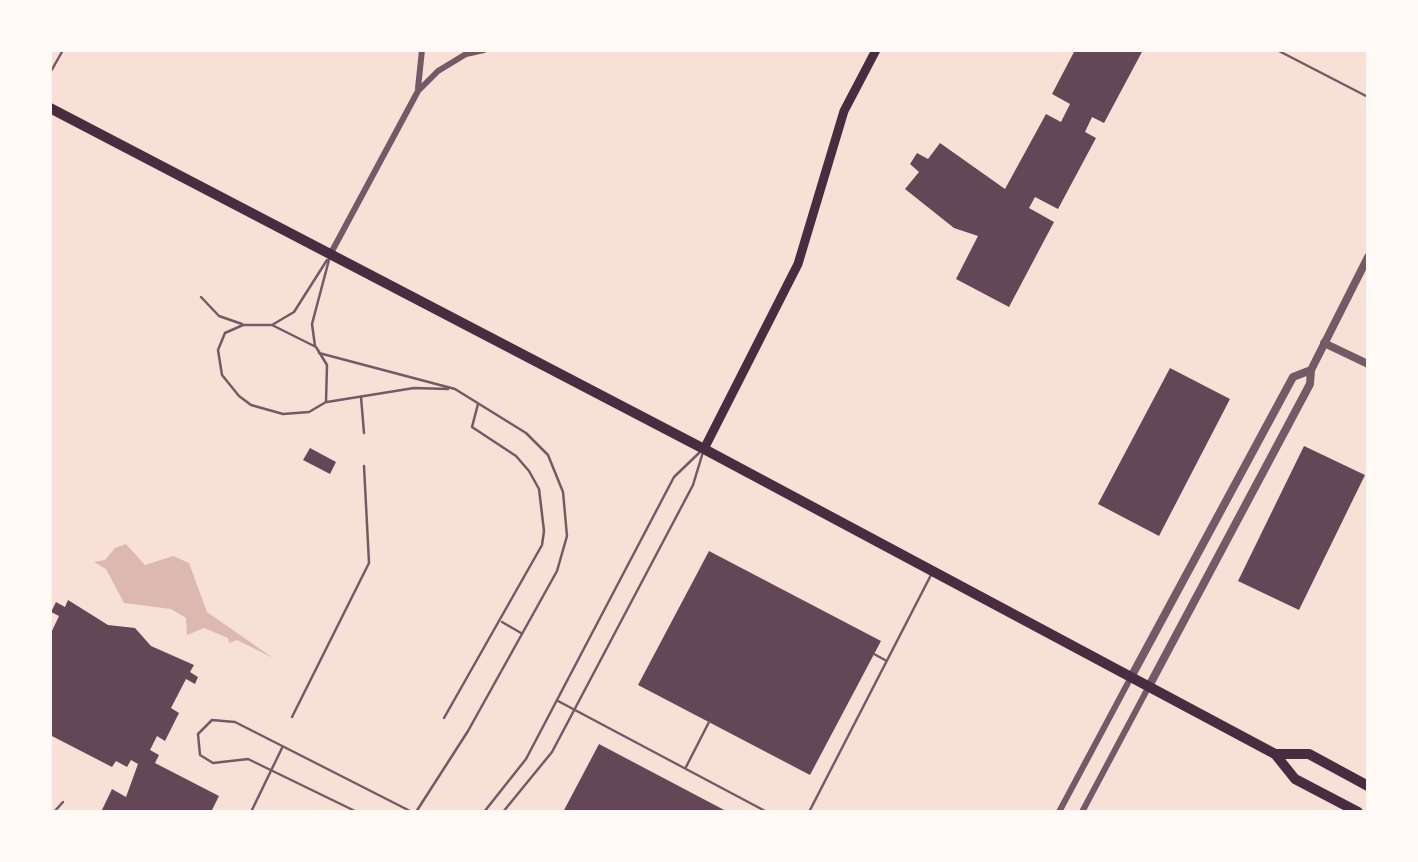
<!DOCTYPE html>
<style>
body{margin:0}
#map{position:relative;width:1418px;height:862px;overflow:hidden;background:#f7e1d7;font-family:Arial,sans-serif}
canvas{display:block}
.frame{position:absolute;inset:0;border:52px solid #fffaf5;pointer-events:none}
</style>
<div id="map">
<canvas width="1418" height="862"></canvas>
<div class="frame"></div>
</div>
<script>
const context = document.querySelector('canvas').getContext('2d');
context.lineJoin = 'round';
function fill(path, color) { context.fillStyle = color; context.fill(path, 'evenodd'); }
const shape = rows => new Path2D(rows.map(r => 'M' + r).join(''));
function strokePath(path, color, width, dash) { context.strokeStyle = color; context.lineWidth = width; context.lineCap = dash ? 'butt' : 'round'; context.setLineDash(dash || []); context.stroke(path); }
fill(shape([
 [126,544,145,565,173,556,189,563,207,612,273,658,237,640,229,643,228,638,204,628,187,635,186,618,171,609,124,603,106,569,94,562,105,560,115,548]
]), '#dcb8b0');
fill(shape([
 [1075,50,1143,50,1104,123,1092,117,1085,132,1096,138,1058,209,1035,197,1029,208,1054,222,1009,307,956,279,978,236,954,228,905,189,919,172,910,164,917,153,928,159,940,143,1005,189,1046,114,1061,122,1070,104,1052,94],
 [1170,368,1230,399,1159,536,1098,504],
 [1304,446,1365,475,1299,610,1238,581],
 [310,448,336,462,330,474,303,460],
 [709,551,881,641,810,775,638,685],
 [68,600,108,625,135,628,151,646,194,665,190,672,198,677,195,684,186,679,171,708,179,713,165,741,157,736,150,750,159,755,155,763,219,796,211,812,101,812,112,789,126,797,138,764,131,760,127,767,116,761,112,767,50,735,50,635,59,616,51,612,56,602,65,607],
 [599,744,728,812,563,812]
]), '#644757');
strokePath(shape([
 [1277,50,1368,97],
 [50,73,63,50],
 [201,297,219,316,242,324],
 [243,325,272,325,316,347,327,365,326,402,309,412,283,414,251,405,239,396,222,375,218,350,225,333,243,325],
 [272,325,294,312,327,260],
 [315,346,312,324,330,256],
 [319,353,455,389,526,433,548,455,563,492,567,536,557,571,468,731,416,812],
 [361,397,364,433],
 [327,402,414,388,448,389],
 [502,622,521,633],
 [874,654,885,660],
 [558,701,767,812],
 [292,717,369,563,364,466],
 [444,718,542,545,544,531,539,489,529,471,516,456,472,427,478,404],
 [686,767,709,722],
 [54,812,63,802],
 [251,812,282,748],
 [357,812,248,759,213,763,200,755,198,734,212,720,235,722,412,812],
 [484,812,526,759,674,477,699,453],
 [503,812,552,752,693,485,703,452],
 [809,812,932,573]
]), '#755966', 2.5);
strokePath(shape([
 [418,88,422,50],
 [331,253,418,91,438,71,466,54,484,50],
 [1059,812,1130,679],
 [1082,812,1148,688]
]), '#755966', 6);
strokePath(shape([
 [1324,343,1368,364],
 [1130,679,1293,377,1311,370],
 [1148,688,1310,384,1311,370,1368,257]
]), '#755966', 8);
strokePath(shape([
 [704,449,798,264,844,111,876,50]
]), '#4a2c40', 9);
strokePath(shape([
 [50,108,704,449,1275,754,1295,779,1358,812],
 [1275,754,1309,754,1368,786]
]), '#4a2c40', 10);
</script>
